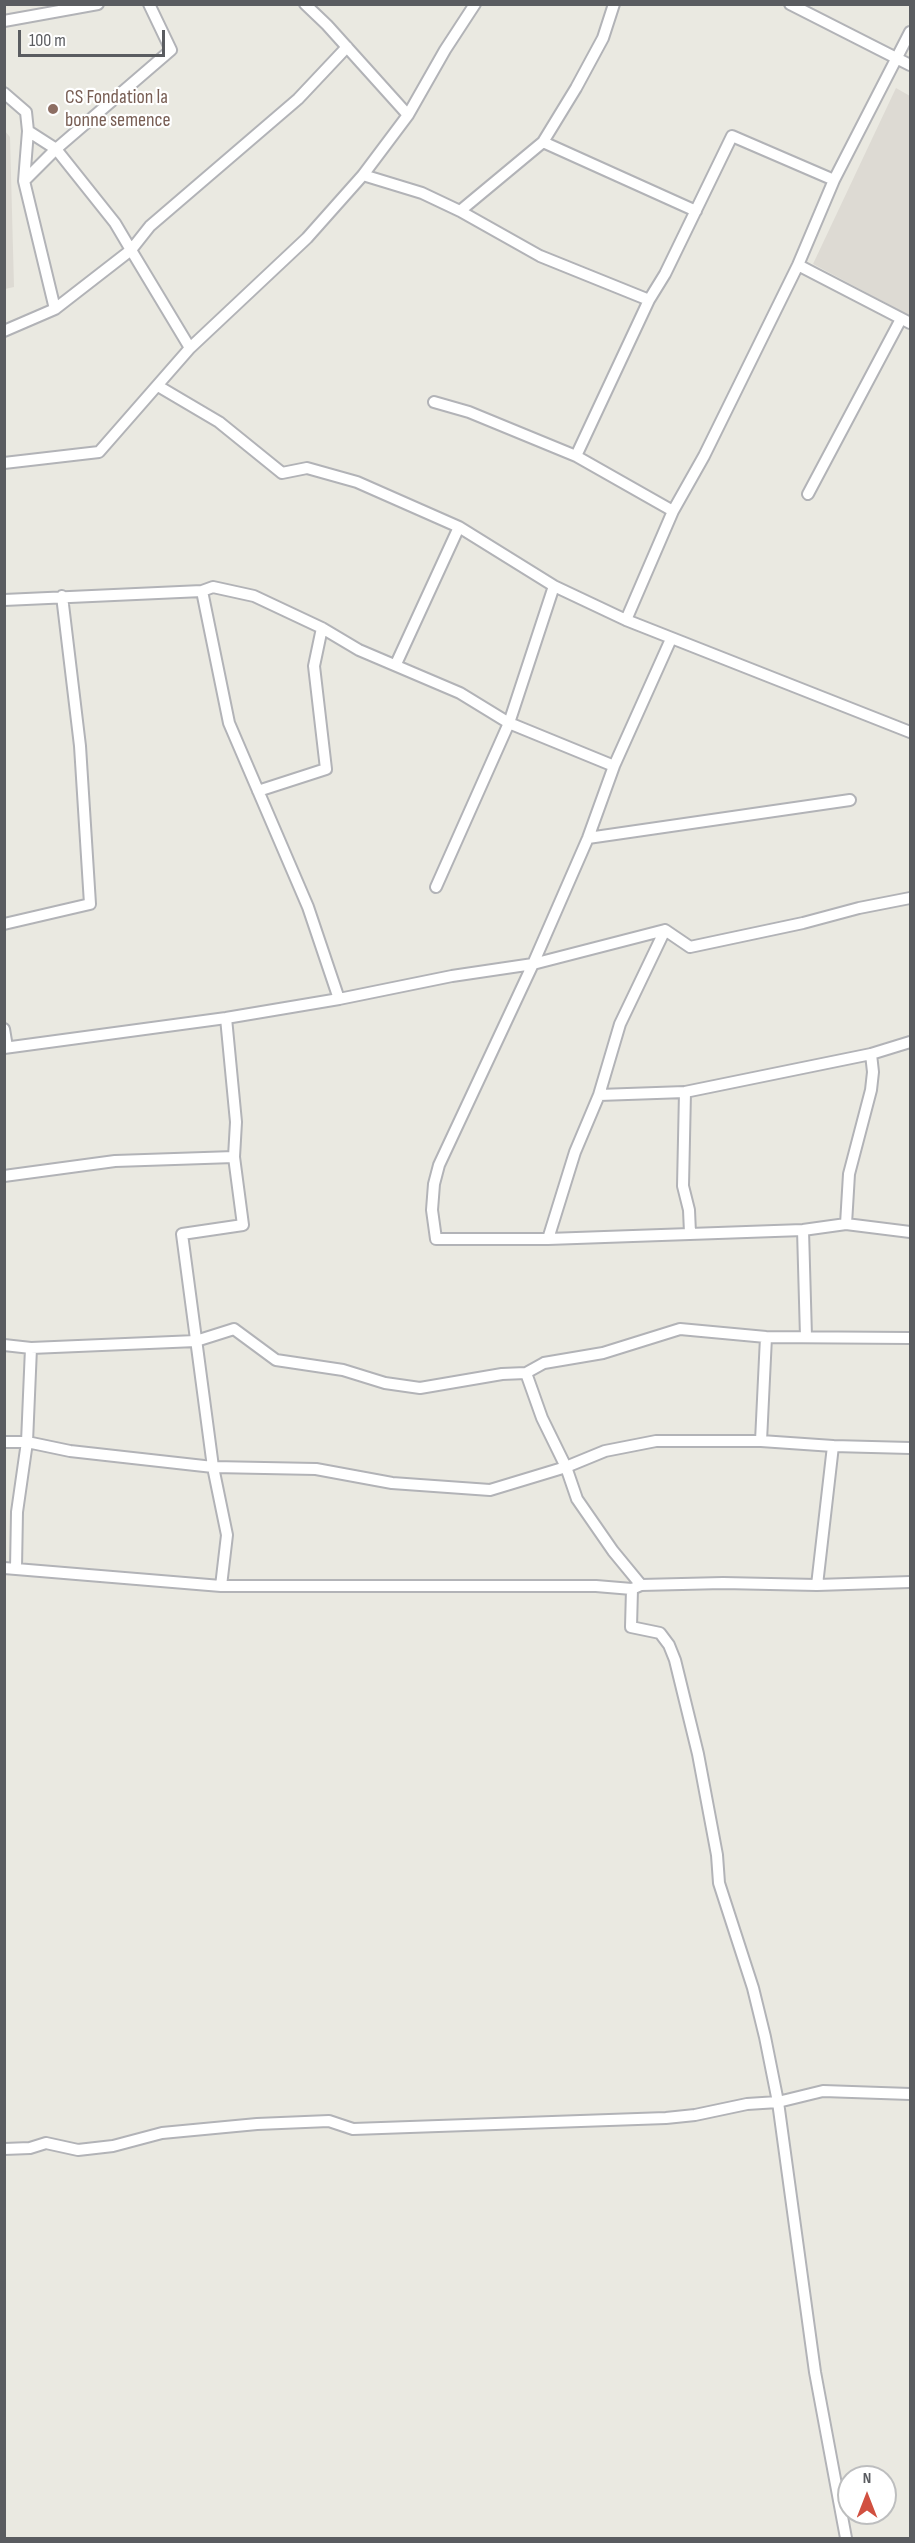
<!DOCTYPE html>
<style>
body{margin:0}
#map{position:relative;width:915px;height:2543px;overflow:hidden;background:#eae9e1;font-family:"Sofia Sans Condensed",sans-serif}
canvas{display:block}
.frame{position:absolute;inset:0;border:6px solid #5a5c60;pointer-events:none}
.north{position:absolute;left:837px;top:2465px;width:60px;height:60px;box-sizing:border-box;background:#fff;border:2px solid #bdbebf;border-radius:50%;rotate:0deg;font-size:16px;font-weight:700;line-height:24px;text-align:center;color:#5a5c60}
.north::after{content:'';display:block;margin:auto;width:21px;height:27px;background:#d15040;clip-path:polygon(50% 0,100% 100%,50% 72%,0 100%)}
.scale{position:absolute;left:18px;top:30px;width:147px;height:27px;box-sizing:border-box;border:3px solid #5a5c60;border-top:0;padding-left:8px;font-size:18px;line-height:21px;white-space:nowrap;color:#5a5c60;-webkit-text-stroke:4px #fff;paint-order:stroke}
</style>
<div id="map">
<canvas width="915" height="2543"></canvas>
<div class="frame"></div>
<div class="north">N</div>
<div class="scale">100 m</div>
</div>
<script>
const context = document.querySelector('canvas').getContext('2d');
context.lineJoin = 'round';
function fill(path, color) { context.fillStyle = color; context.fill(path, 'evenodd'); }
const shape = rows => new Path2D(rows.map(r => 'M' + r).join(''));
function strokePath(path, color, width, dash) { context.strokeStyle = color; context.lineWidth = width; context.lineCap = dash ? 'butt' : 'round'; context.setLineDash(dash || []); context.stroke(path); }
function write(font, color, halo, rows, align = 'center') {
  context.font = font + ' "Sofia Sans Condensed",sans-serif'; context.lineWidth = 4.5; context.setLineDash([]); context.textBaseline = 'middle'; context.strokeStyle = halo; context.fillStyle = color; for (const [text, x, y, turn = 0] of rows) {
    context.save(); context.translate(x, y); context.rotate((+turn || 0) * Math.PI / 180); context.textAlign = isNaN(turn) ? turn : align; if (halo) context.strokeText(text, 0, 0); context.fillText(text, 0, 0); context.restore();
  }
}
fill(shape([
 [896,88,910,96,910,316,813,264],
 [4,130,10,137,14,287,5,289]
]), '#dddad3');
const minor = shape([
 [305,4,327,25,408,115],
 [790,4,910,65],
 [4,21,98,4],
 [4,93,26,112,28,131,24,181,55,309],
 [28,131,56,149,115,223,131,250,150,226,298,99,347,47],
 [543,142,576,88,603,38,614,4],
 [363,175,422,193,460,211,543,142,696,211],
 [24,181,56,149,171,50,149,4],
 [460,211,540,256,649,300],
 [798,265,910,323],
 [4,331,55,309,131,250,190,348],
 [158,386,219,422,282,473,307,468,357,482,459,527,554,586,626,620,910,732],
 [434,402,469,412,576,456,673,511],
 [576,456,649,300,665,274,732,136,834,180],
 [4,463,99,452,190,348,307,238,363,175,408,115,445,50,475,4],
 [808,494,901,319],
 [202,591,229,723,308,907,339,999],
 [4,600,202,591,213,587,254,596,322,628,359,650,460,693,509,723,614,766],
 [626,620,673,511,704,456,798,265,834,180,910,32],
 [671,639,614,766,588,838,533,964,439,1165,434,1184,432,1210,436,1239,548,1239,803,1230,846,1224,910,1232],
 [396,664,459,527],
 [258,791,326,769,314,666,322,628],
 [588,838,850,800],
 [436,887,509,723,554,586],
 [4,924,90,904,80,746,62,596],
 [4,1029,7,1047],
 [4,1048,226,1018,339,999,452,976,533,964,665,930,690,947,803,923,859,908,910,898],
 [685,1092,683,1186,689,1210,690,1233],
 [599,1095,685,1092,871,1054,910,1042],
 [4,1176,115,1161,234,1157],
 [846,1224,849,1174,871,1090,873,1072,871,1054],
 [803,1230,806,1337],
 [548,1239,575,1152,599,1095,620,1024,665,930],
 [4,1345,31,1348,196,1341,234,1329,276,1360,343,1370,385,1383,420,1388,502,1374,526,1373,544,1363,603,1353,680,1329,766,1337,910,1338],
 [526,1373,542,1418,566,1467,577,1499,613,1551,641,1585],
 [761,1441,766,1337],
 [4,1442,27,1442,70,1451,213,1467,316,1469,392,1483,490,1490,566,1467,605,1451,656,1441,761,1441,833,1446,910,1448],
 [4,1568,221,1586,596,1586,632,1589,641,1585,723,1583,817,1585,910,1582],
 [16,1568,17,1512,27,1442,31,1348],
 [817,1585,833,1446],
 [221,1586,227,1535,213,1467,182,1234,243,1225,234,1157,236,1122,226,1018],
 [632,1589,631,1627,660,1633,669,1645,675,1660,698,1754,717,1855,719,1883,753,1988,765,2037,778,2102,815,2372,846,2538],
 [4,2149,30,2148,46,2143,78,2150,113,2146,162,2133,257,2124,329,2121,353,2129,666,2118,695,2115,747,2104,778,2102,823,2091,910,2094]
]);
strokePath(minor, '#b2b3b7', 14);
strokePath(minor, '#fff', 10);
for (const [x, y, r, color] of [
 [53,109,6,"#8d6e63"]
]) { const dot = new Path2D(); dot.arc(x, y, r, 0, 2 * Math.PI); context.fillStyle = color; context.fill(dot); strokePath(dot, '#fff', 2); }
write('20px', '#785e54', '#fff', [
 ["CS Fondation la",65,98],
 ["bonne semence",65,121]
], 'left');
</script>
